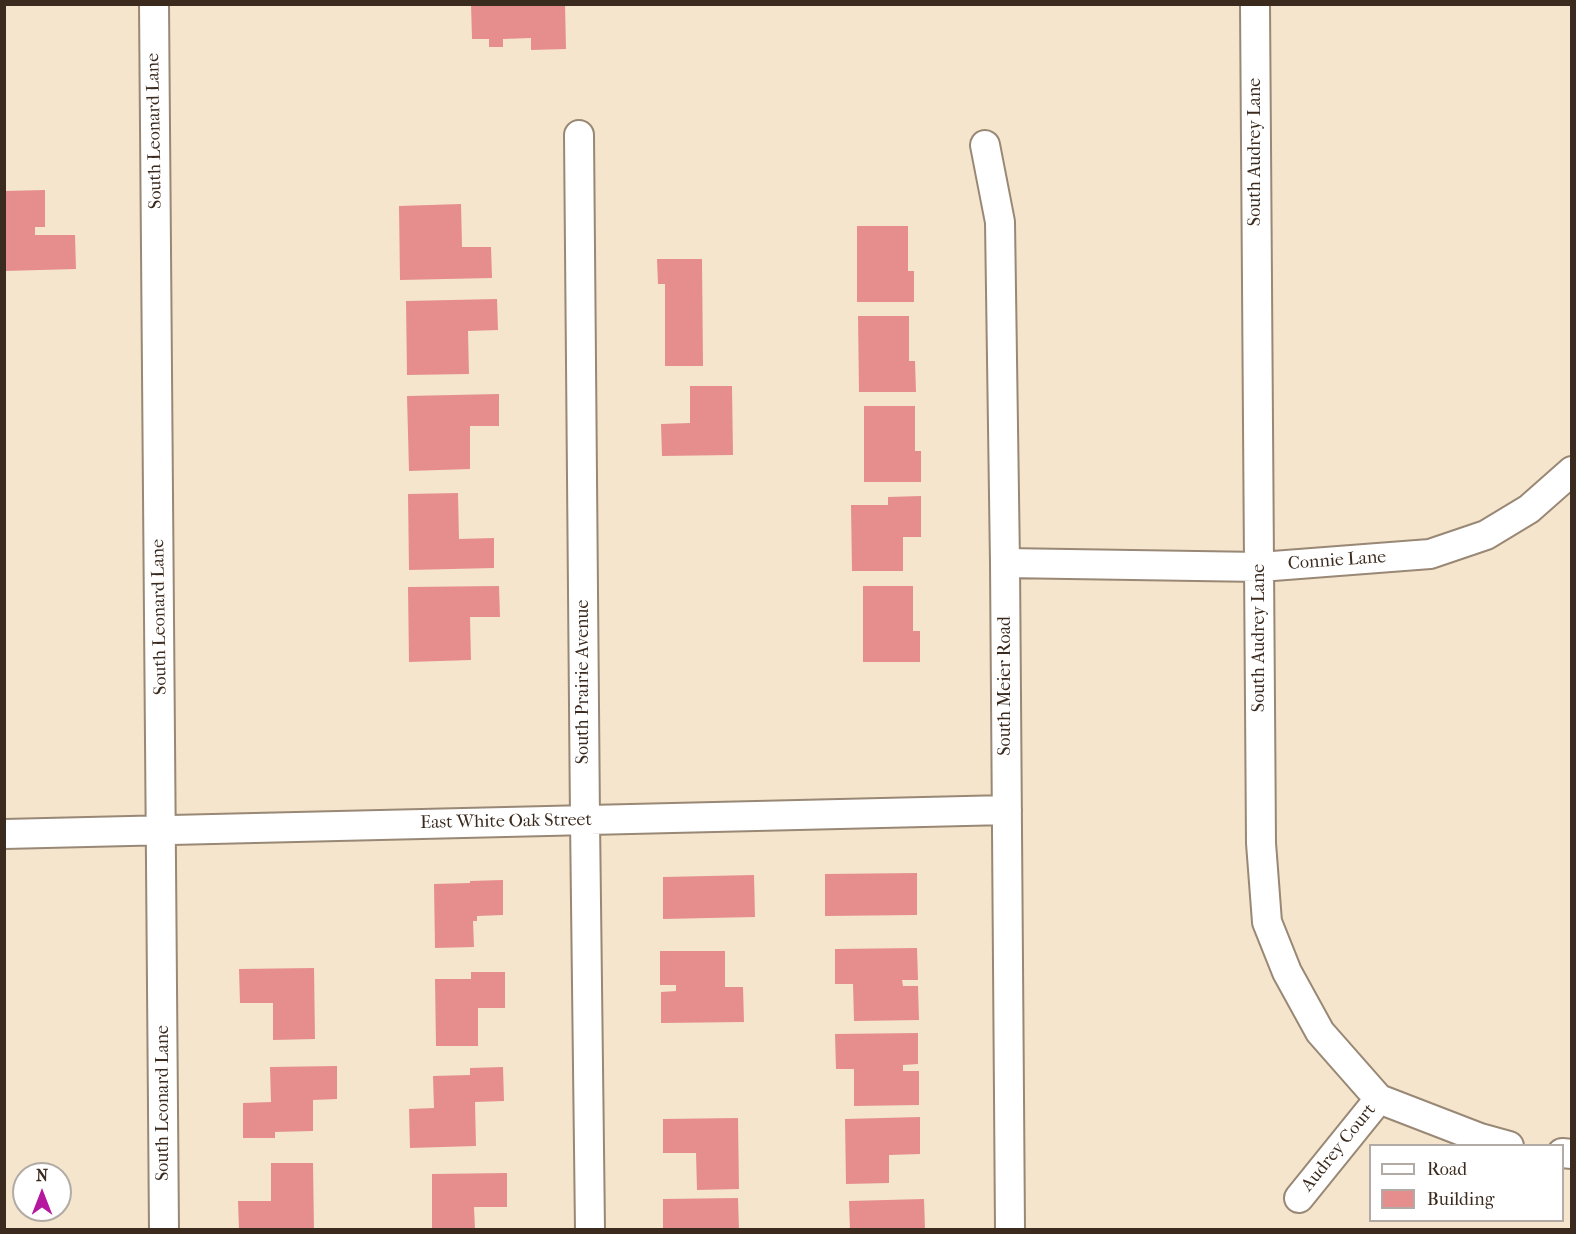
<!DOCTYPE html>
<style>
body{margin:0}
#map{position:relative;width:1576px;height:1234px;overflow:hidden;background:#f5e5cc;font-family:"IM FELL French Canon",serif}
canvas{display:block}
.frame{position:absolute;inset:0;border:6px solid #3b2a1e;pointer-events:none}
.legend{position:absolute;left:1369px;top:1144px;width:195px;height:78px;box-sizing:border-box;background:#fff;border:2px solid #b1aaa5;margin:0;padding:8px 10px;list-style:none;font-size:18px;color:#3b2a1e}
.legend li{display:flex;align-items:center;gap:12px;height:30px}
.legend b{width:30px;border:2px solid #b1aaa5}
.north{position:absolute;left:12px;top:1162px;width:60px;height:60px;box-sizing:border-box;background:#fff;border:2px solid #b1aaa5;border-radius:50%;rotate:0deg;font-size:16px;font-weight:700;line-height:24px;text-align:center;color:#3b2a1e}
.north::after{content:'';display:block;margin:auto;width:21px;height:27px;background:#b5179e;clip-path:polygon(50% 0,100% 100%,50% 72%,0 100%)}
</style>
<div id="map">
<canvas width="1576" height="1234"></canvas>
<div class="frame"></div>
<ul class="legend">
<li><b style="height:8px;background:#fff"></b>Road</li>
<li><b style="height:16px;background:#e68e8e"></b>Building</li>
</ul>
<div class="north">N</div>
</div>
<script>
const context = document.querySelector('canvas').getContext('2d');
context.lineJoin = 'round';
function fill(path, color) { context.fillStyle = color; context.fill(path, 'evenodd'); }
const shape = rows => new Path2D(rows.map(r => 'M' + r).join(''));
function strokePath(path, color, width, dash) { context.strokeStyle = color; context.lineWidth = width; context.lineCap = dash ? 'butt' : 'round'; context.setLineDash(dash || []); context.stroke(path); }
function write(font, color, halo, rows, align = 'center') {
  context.font = font + ' "IM FELL French Canon",serif'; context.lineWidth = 5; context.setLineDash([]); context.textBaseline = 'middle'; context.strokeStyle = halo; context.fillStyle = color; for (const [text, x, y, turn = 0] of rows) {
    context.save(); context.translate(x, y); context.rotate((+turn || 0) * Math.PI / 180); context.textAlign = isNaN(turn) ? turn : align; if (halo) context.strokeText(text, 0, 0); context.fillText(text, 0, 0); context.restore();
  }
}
fill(shape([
 [471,4,565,4,566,49,531,50,531,38,503,39,503,47,489,47,489,39,472,39],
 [45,190,45,227,35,227,35,235,75,235,76,269,4,271,4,191],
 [461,204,462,247,491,247,492,278,400,280,399,206],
 [857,226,908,226,908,271,914,271,914,302,857,302],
 [657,259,702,259,703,366,665,366,665,284,658,284],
 [497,299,498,330,468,331,469,374,407,375,406,301],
 [858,316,909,316,909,361,915,361,916,392,859,392],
 [690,386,732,386,733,455,662,456,661,424,690,423],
 [499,394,499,426,470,426,470,469,409,471,407,396],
 [864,406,915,406,915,451,921,451,921,482,864,482],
 [458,493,459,539,494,538,494,568,409,570,408,494],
 [921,496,921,537,903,537,903,571,852,571,851,505,888,505,888,497],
 [499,586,500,617,470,617,471,660,409,662,408,587],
 [863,586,913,586,913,631,920,631,920,662,863,662],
 [917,873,917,915,825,916,825,874],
 [754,875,755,917,663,919,663,877],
 [503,880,503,915,477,916,477,921,473,921,474,947,435,948,434,884,470,883,470,881],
 [917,948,918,980,902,980,903,986,918,986,919,1020,854,1021,853,984,835,984,835,949],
 [660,951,725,951,725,987,743,987,744,1022,661,1023,661,992,676,991,676,985,660,985],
 [314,968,315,1039,273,1040,273,1003,240,1003,239,969],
 [471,972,505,972,505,1008,478,1008,478,1046,436,1046,435,979,471,979],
 [918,1033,918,1064,903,1065,903,1071,919,1071,919,1105,854,1106,854,1069,836,1069,835,1034],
 [337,1066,337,1099,313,1100,313,1131,275,1132,275,1138,243,1138,243,1103,271,1102,270,1067],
 [503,1067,504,1101,475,1102,476,1146,410,1148,409,1109,434,1108,433,1076,470,1075,470,1068],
 [920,1117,920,1154,889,1155,889,1183,846,1184,845,1119],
 [738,1118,739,1189,697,1190,696,1153,663,1153,663,1119],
 [271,1163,313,1163,314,1230,239,1230,238,1201,271,1201],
 [507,1173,507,1207,474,1207,475,1230,432,1230,432,1174],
 [738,1198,739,1230,663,1230,663,1199],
 [924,1199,925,1230,850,1230,849,1201]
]), '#e68e8e');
const minor = shape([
 [154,4,164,1230],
 [1255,4,1261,843,1267,922,1287,972,1320,1032,1379,1099,1480,1138,1509,1146],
 [579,135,585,820,590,1230],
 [985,145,1000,222,1005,563,1010,1230],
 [1005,563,1260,567,1430,554,1486,535,1529,509,1572,471],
 [4,834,1007,810],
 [1562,1153,1572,1154],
 [1299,1198,1379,1099]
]);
strokePath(minor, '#988875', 32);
strokePath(minor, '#fff', 28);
write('18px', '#3b2a1e', '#fff', [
 ["South Leonard Lane",155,131,-91],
 ["South Audrey Lane",1256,152,-90],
 ["Connie Lane",1337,561,-4],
 ["South Leonard Lane",160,617,-91],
 ["South Audrey Lane",1260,638,-90],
 ["South Prairie Avenue",584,682,-90],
 ["South Meier Road",1006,686,-90],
 ["East White Oak Street",506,822,-1],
 ["South Leonard Lane",164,1103,-90],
 ["Audrey Court",1339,1148,-51]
]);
</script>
